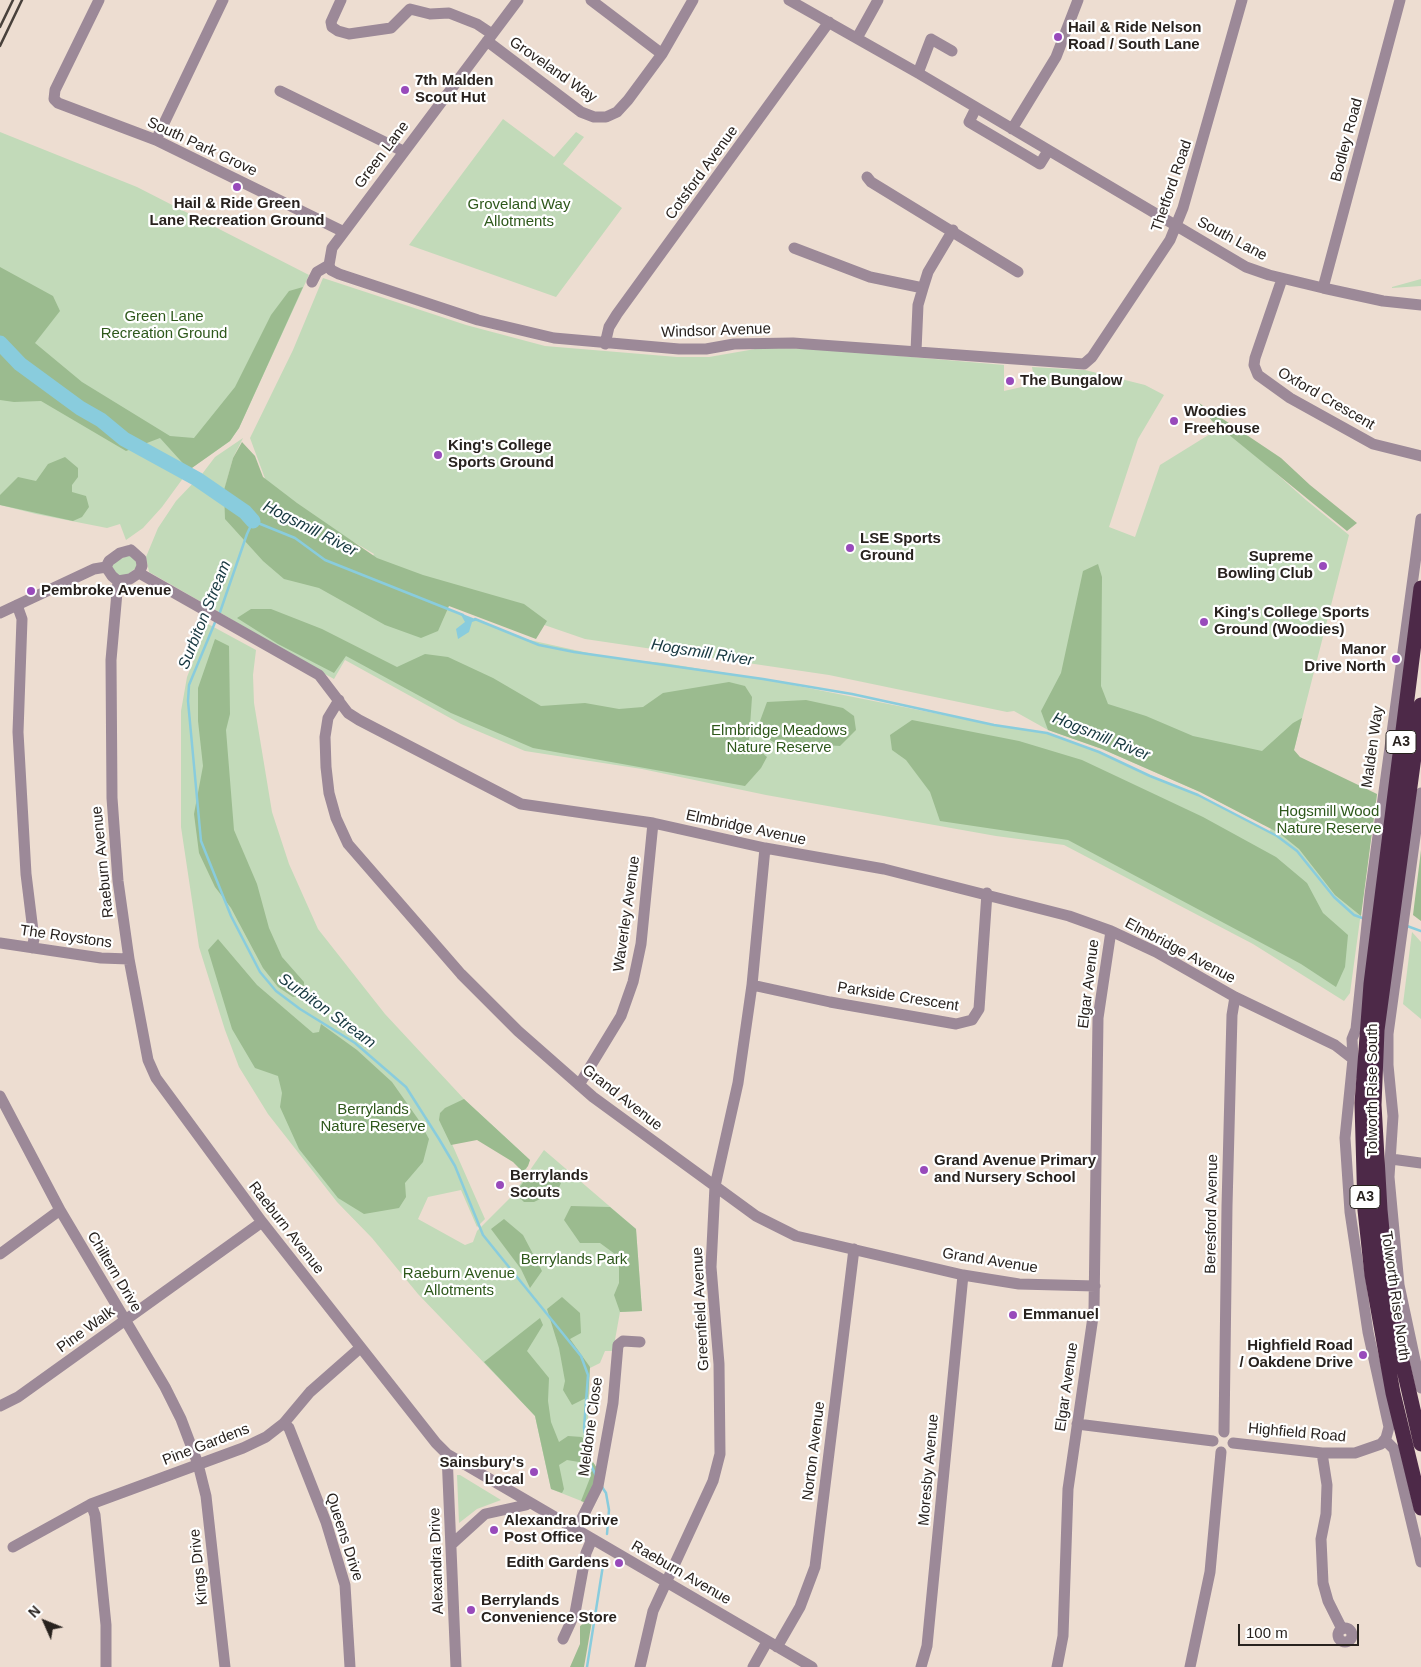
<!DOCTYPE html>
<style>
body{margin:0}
#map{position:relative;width:1421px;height:1667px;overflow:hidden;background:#edddd1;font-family:Arial,sans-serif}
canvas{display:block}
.north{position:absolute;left:20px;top:1597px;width:50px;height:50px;-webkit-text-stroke:4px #fff;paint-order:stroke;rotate:314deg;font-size:14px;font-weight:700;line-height:20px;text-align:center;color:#28221e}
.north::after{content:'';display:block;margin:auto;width:18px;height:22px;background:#28221e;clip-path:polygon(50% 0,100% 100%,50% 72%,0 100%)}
.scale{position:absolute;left:1238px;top:1624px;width:121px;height:22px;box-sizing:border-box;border:2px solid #28221e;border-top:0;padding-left:6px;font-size:15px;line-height:18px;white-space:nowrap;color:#28221e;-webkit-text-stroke:4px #fff;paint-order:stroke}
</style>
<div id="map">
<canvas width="1421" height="1667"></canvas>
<div class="north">N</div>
<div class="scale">100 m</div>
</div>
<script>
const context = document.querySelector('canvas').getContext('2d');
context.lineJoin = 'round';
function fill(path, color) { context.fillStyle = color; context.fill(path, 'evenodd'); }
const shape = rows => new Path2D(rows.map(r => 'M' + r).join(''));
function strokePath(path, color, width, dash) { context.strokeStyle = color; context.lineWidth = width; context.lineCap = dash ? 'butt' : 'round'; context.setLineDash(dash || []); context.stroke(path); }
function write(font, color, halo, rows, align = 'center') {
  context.font = font + ' Arial,sans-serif'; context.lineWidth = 4.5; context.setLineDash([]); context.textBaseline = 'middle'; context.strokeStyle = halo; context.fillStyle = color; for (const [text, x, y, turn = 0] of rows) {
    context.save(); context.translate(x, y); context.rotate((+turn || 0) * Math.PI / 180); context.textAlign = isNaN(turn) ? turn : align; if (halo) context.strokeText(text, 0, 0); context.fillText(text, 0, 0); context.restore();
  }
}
fill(shape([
 [503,119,554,157,576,132,584,137,563,164,622,208,556,297,409,245],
 [0,132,137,187,309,275,239,428,230,441,189,470,162,507,143,528,126,540,120,524,107,528,36,514,0,505],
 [323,278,466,325,545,346,677,357,709,357,761,348,819,349,1004,365,1004,391,1035,384,1032,367,1085,370,1145,385,1164,395,1138,439,1109,527,1135,537,1160,465,1223,426,1306,500,1349,535,1294,750,1264,825,1200,792,1102,749,1048,730,1014,711,1007,712,829,675,585,639,402,576,370,561,374,554,270,492,250,438,293,350],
 [1421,279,1421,286,1392,288,1392,287],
 [243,438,233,458,223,495,199,478,215,457],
 [197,479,245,512,430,602,525,639,611,658,664,663,763,679,994,725,1047,733,1102,753,1150,776,1198,795,1269,832,1288,801,1377,794,1350,993,1344,1001,1253,944,1064,845,996,836,766,795,642,769,525,751,461,724,345,660,334,679,265,641,231,619,149,572,146,557,158,528,176,501],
 [129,555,136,558,137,567,126,576,115,575,112,566,116,561],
 [208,624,256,650,253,675,254,703,272,812,289,864,318,929,385,1014,464,1099,530,1160,525,1172,481,1130,452,1144,485,1219,477,1227,461,1190,428,1197,418,1219,465,1245,473,1242,477,1231,512,1196,544,1150,636,1229,642,1311,620,1312,613,1351,605,1351,600,1363,590,1368,588,1420,595,1432,591,1459,600,1473,589,1504,551,1489,535,1416,418,1294,372,1238,337,1202,268,1114,239,1067,225,1030,199,947,181,827,181,711,187,677],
 [1412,932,1421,942,1421,1019,1403,1004],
 [457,1475,460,1475,501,1500,477,1509,459,1523]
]), '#c2dab9');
fill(shape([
 [0,267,53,296,60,311,35,343,82,382,170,436,194,438,235,387,271,315,289,291,303,287,239,428,230,441,189,470,160,438,126,451,41,401,14,402,0,400],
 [1199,403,1281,458,1310,485,1357,523,1347,531,1212,421],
 [242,442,255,456,263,477,297,503,377,558,423,575,524,604,547,621,536,639,449,606,438,631,421,638,385,625,319,588,284,579,263,561,225,519,224,490,233,458],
 [65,457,78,468,78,477,72,485,72,492,86,496,89,507,82,517,73,521,0,505,0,495,18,477,36,481,48,464],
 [1098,564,1102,577,1101,686,1108,704,1146,716,1193,736,1262,751,1293,723,1302,718,1294,750,1300,757,1377,794,1361,916,1335,895,1299,849,1279,833,1200,792,1102,749,1048,730,1041,711,1061,673,1083,571],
 [251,609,271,609,322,629,397,667,425,654,448,657,493,678,541,706,585,703,619,709,643,707,663,693,729,682,745,686,752,697,749,741,767,757,761,768,745,786,533,748,451,713,346,656,334,673,278,644,237,618],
 [215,639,229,646,230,714,226,730,234,830,257,884,269,928,282,957,304,982,304,995,293,997,278,987,263,968,231,908,215,887,199,853,194,814,203,766,198,721,198,688],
 [806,700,843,708,854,716,856,730,840,746,809,744,787,750,770,740,760,721,767,702],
 [912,720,1019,741,1082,760,1203,817,1276,857,1307,883,1323,913,1348,935,1345,967,1336,987,1301,964,1068,840,940,821,930,792,906,760,892,750,890,735],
 [1421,850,1421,921,1413,915],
 [218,939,257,985,313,1033,319,1032,321,1024,357,1050,392,1082,418,1119,429,1139,423,1162,405,1183,406,1197,399,1208,364,1214,338,1198,299,1149,280,1107,282,1093,278,1076,255,1068,232,1029,208,950],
 [464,1099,530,1160,528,1166,523,1172,513,1162,477,1140,451,1145,439,1120,440,1113,445,1108],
 [545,1171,556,1175,561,1183,558,1190,534,1202,524,1202,515,1193,529,1175,537,1181],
 [571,1206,610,1207,636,1229,642,1311,620,1312,614,1295,619,1283,619,1257,600,1243,580,1243,564,1220],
 [504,1219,523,1235,542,1271,530,1288,521,1269,491,1229],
 [562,1297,580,1313,581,1333,570,1339,590,1367,588,1397,572,1405,563,1390,565,1381,559,1348,547,1309],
 [540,1318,543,1325,527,1351,549,1378,548,1401,551,1422,559,1442,568,1436,582,1437,592,1450,591,1459,600,1473,589,1504,581,1501,590,1478,585,1463,567,1460,559,1465,564,1489,562,1493,551,1489,535,1416,484,1362],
 [587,1621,592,1621,584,1667,570,1667,580,1644,580,1626]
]), '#9bbb8f');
fill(shape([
 [460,613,478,620,472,622,469,632,458,639,456,629,465,622]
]), '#89ccdd');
strokePath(shape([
 [219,615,247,534,253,521,295,538,325,560,463,615],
 [475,619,539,645,574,652,763,679,852,694,994,725,1047,733,1099,752,1150,776,1198,795,1277,836,1297,851,1334,897,1354,915,1365,919],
 [216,620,189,685,188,701,201,841,231,916,260,972,276,991,300,1009,355,1043,406,1087,439,1139,455,1166,483,1235,581,1356,588,1375,584,1428,590,1463,596,1476],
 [1407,926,1421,931],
 [602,1487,606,1493,609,1510,607,1534],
 [587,1667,604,1559]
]), '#89ccdd', 2.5);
strokePath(shape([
 [0,343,20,364,80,408,101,420,124,439,197,479,245,512,253,521]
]), '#89ccdd', 15);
strokePath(shape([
 [99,0,55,90,54,99,58,103,156,140,344,232],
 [341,0,331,22,332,27,338,31,349,34,391,28,410,9,430,14,449,13,477,24,492,34],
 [591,0,662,54],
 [789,0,918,73,1246,267,1269,275,1323,288,1383,301,1421,305],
 [857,38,878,0],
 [487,41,581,112,594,117,606,117,617,112,628,100,662,54,693,0],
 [918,73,931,39,952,51],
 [280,91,403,151],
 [976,108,969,122,1025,155,1040,164,1048,151],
 [1012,129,1056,57,1078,0],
 [156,140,223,0],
 [867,177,871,182,1018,272],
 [794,248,870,277,923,288],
 [329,265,331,270,339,274,478,320,554,338,679,349,706,349,734,344,793,343,1084,364,1092,357,1170,240,1183,208,1242,0],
 [1282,279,1255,358,1254,365,1258,375,1290,398,1373,444,1421,456],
 [312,282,317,272,329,265,332,248,518,0],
 [1323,288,1400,0],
 [605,344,609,327,617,314,829,22],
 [916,351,918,305,923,288,928,272,953,230],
 [131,550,141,559,142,566,139,573,130,579,118,581,112,576,106,567,109,561,120,553,131,550],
 [139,573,319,675,348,713,359,720,521,804,653,823,765,848,884,869,1069,916,1111,931,1156,952,1235,997,1335,1045,1353,1059,1363,1078],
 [118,581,111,660,112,798,118,881,129,959,148,1060,156,1078,262,1222,436,1443,447,1454,812,1667],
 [17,605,22,619,18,732,26,874,34,939,32,948],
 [0,613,94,569,106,567],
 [339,700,328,718,325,737,326,767,329,793,336,818,348,844,461,974,518,1031,593,1097,756,1216,796,1236,963,1275,1019,1284,1095,1286],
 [1421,793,1388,1034,1388,1065,1393,1116,1389,1177,1399,1285,1421,1388],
 [0,943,101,958,129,959],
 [752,985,830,1002,956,1024,972,1020,979,1009,987,893],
 [579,1085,621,1016,633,982,641,944,653,823],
 [0,1096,60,1210,165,1387,181,1419,198,1464,206,1496,225,1667],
 [1391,1159,1421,1163],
 [0,1254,60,1210],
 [0,1406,18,1397,262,1222],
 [284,1423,289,1428,326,1522,345,1585,350,1667],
 [1077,1424,1213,1441],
 [1224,1432,1227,1206,1232,1015,1235,997],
 [1385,1440,1394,1449,1421,1562],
 [1233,1443,1322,1453,1355,1453,1381,1444,1386,1438,1389,1427,1368,1332,1350,1212,1345,1138,1353,1059,1352,1039,1356,1029,1370,895,1421,519],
 [1322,1453,1327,1485,1326,1514,1321,1539,1323,1583,1328,1601,1342,1629],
 [447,1454,456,1667],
 [91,1504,95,1515,106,1625,106,1667],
 [576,1530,598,1486,613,1403,618,1345,623,1341,640,1342],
 [452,1544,485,1514,526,1505,527,1501],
 [13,1547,91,1504,243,1448,266,1437,284,1423,310,1392,360,1348],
 '1338 1635a7 7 0 1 1 14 0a7 7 0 1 1-14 0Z',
 [563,1639,575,1613,586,1553,592,1539],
 [777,1647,800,1607,815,1567,854,1249],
 [640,1667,653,1611,713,1481,720,1454,719,1364,711,1267,715,1186,738,1083,752,985,765,848],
 [753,1667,767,1642],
 [921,1667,927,1646,963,1275],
 [1057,1667,1063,1636,1068,1489,1094,1310,1098,1018,1111,931],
 [1190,1667,1210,1572,1221,1452]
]), '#9c8998', 11);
strokePath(shape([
 [1421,588,1371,984,1362,1103,1365,1210,1372,1275,1393,1393,1421,1508],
 [1421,705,1377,1030,1374,1105,1380,1210,1386,1272,1394,1326,1421,1444]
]), '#4d2948', 15);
strokePath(shape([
 [0,27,13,0],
 [0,46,22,0]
]), '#48403b', 2.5);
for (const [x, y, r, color] of [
 [1058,37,5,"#984abb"],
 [405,90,5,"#984abb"],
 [237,187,5,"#984abb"],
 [1010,381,5,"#984abb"],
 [1174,421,5,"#984abb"],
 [438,455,5,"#984abb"],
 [850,548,5,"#984abb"],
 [1323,566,5,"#984abb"],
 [31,591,5,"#984abb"],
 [1204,622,5,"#984abb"],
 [1396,659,5,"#984abb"],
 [924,1170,5,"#984abb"],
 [500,1185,5,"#984abb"],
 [1013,1315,5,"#984abb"],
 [1363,1355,5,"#984abb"],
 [534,1472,5,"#984abb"],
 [494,1530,5,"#984abb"],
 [619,1563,5,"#984abb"],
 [471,1610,5,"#984abb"]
]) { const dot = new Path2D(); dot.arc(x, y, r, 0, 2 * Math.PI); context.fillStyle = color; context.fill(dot); strokePath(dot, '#fff', 2); }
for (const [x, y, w] of [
 [1401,742,30],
 [1365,1197,30]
]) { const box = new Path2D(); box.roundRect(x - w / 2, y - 11.5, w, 23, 4); context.fillStyle = '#fff'; context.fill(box); strokePath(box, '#28221e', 1); }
write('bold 14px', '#28221e', null, [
 ["A3",1401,742],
 ["A3",1365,1197]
]);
write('bold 15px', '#28221e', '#fff', [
 ["Hail & Ride Nelson",1068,28],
 ["Road / South Lane",1068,45],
 ["7th Malden",415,81],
 ["Scout Hut",415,98],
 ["Hail & Ride Green",237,204,"center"],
 ["Lane Recreation Ground",237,221,"center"],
 ["The Bungalow",1020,381],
 ["Woodies",1184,412],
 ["Freehouse",1184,429],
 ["King's College",448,446],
 ["Sports Ground",448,463],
 ["LSE Sports",860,539],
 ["Ground",860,556],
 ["Supreme",1313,557,"right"],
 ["Bowling Club",1313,574,"right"],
 ["Pembroke Avenue",41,591],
 ["King's College Sports",1214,613],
 ["Ground (Woodies)",1214,630],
 ["Manor",1386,650,"right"],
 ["Drive North",1386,667,"right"],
 ["Grand Avenue Primary",934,1161],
 ["and Nursery School",934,1178],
 ["Berrylands",510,1176],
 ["Scouts",510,1193],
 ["Emmanuel",1023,1315],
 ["Highfield Road",1353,1346,"right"],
 ["/ Oakdene Drive",1353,1363,"right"],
 ["Sainsbury's",524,1463,"right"],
 ["Local",524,1480,"right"],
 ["Alexandra Drive",504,1521],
 ["Post Office",504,1538],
 ["Edith Gardens",609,1563,"right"],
 ["Berrylands",481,1601],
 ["Convenience Store",481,1618]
], 'left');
write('15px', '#28221e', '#fff', [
 ["Groveland Way",553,70,35],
 ["Bodley Road",1347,140,-75],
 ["South Park Grove",202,147,25],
 ["Green Lane",382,155,-53],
 ["Cotsford Avenue",702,173,-54],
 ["Thetford Road",1172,186,-71],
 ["South Lane",1232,239,28],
 ["Windsor Avenue",716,331,-2],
 ["Oxford Crescent",1326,399,30],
 ["Malden Way",1373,747,-82],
 ["Elmbridge Avenue",746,828,12],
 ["Raeburn Avenue",103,862,-96],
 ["Waverley Avenue",627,914,-82],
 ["The Roystons",66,937,8],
 ["Elmbridge Avenue",1180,951,28],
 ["Elgar Avenue",1089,984,-83],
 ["Parkside Crescent",898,997,9],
 ["Tolworth Rise South",1373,1090,-90],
 ["Grand Avenue",622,1098,38],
 ["Beresford Avenue",1212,1214,-89],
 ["Raeburn Avenue",286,1228,52],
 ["Grand Avenue",990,1261,9],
 ["Chiltern Drive",114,1272,59],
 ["Tolworth Rise North",1395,1296,82],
 ["Greenfield Avenue",701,1309,-93],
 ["Pine Walk",86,1330,-36],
 ["Elgar Avenue",1067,1387,-82],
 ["Meldone Close",591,1427,-82],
 ["Highfield Road",1297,1433,5],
 ["Pine Gardens",206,1445,-21],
 ["Norton Avenue",814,1451,-83],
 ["Moresby Avenue",929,1470,-85],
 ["Queens Drive",344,1537,72],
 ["Alexandra Drive",437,1561,-92],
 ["Kings Drive",199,1567,-96],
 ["Raeburn Avenue",681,1573,30]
]);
write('15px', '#2e581b', '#fff', [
 ["Groveland Way",519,205],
 ["Allotments",519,222],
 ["Green Lane",164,317],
 ["Recreation Ground",164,334],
 ["Elmbridge Meadows",779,731],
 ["Nature Reserve",779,748],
 ["Hogsmill Wood",1329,812],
 ["Nature Reserve",1329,829],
 ["Berrylands",373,1110],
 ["Nature Reserve",373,1127],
 ["Berrylands Park",574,1260],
 ["Raeburn Avenue",459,1274],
 ["Allotments",459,1291]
]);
write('italic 16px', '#173840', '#fff', [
 ["Hogsmill River",310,529,27],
 ["Surbiton Stream",205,615,-68],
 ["Hogsmill River",702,653,9],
 ["Hogsmill River",1101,737,22],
 ["Surbiton Stream",327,1011,36]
]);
</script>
